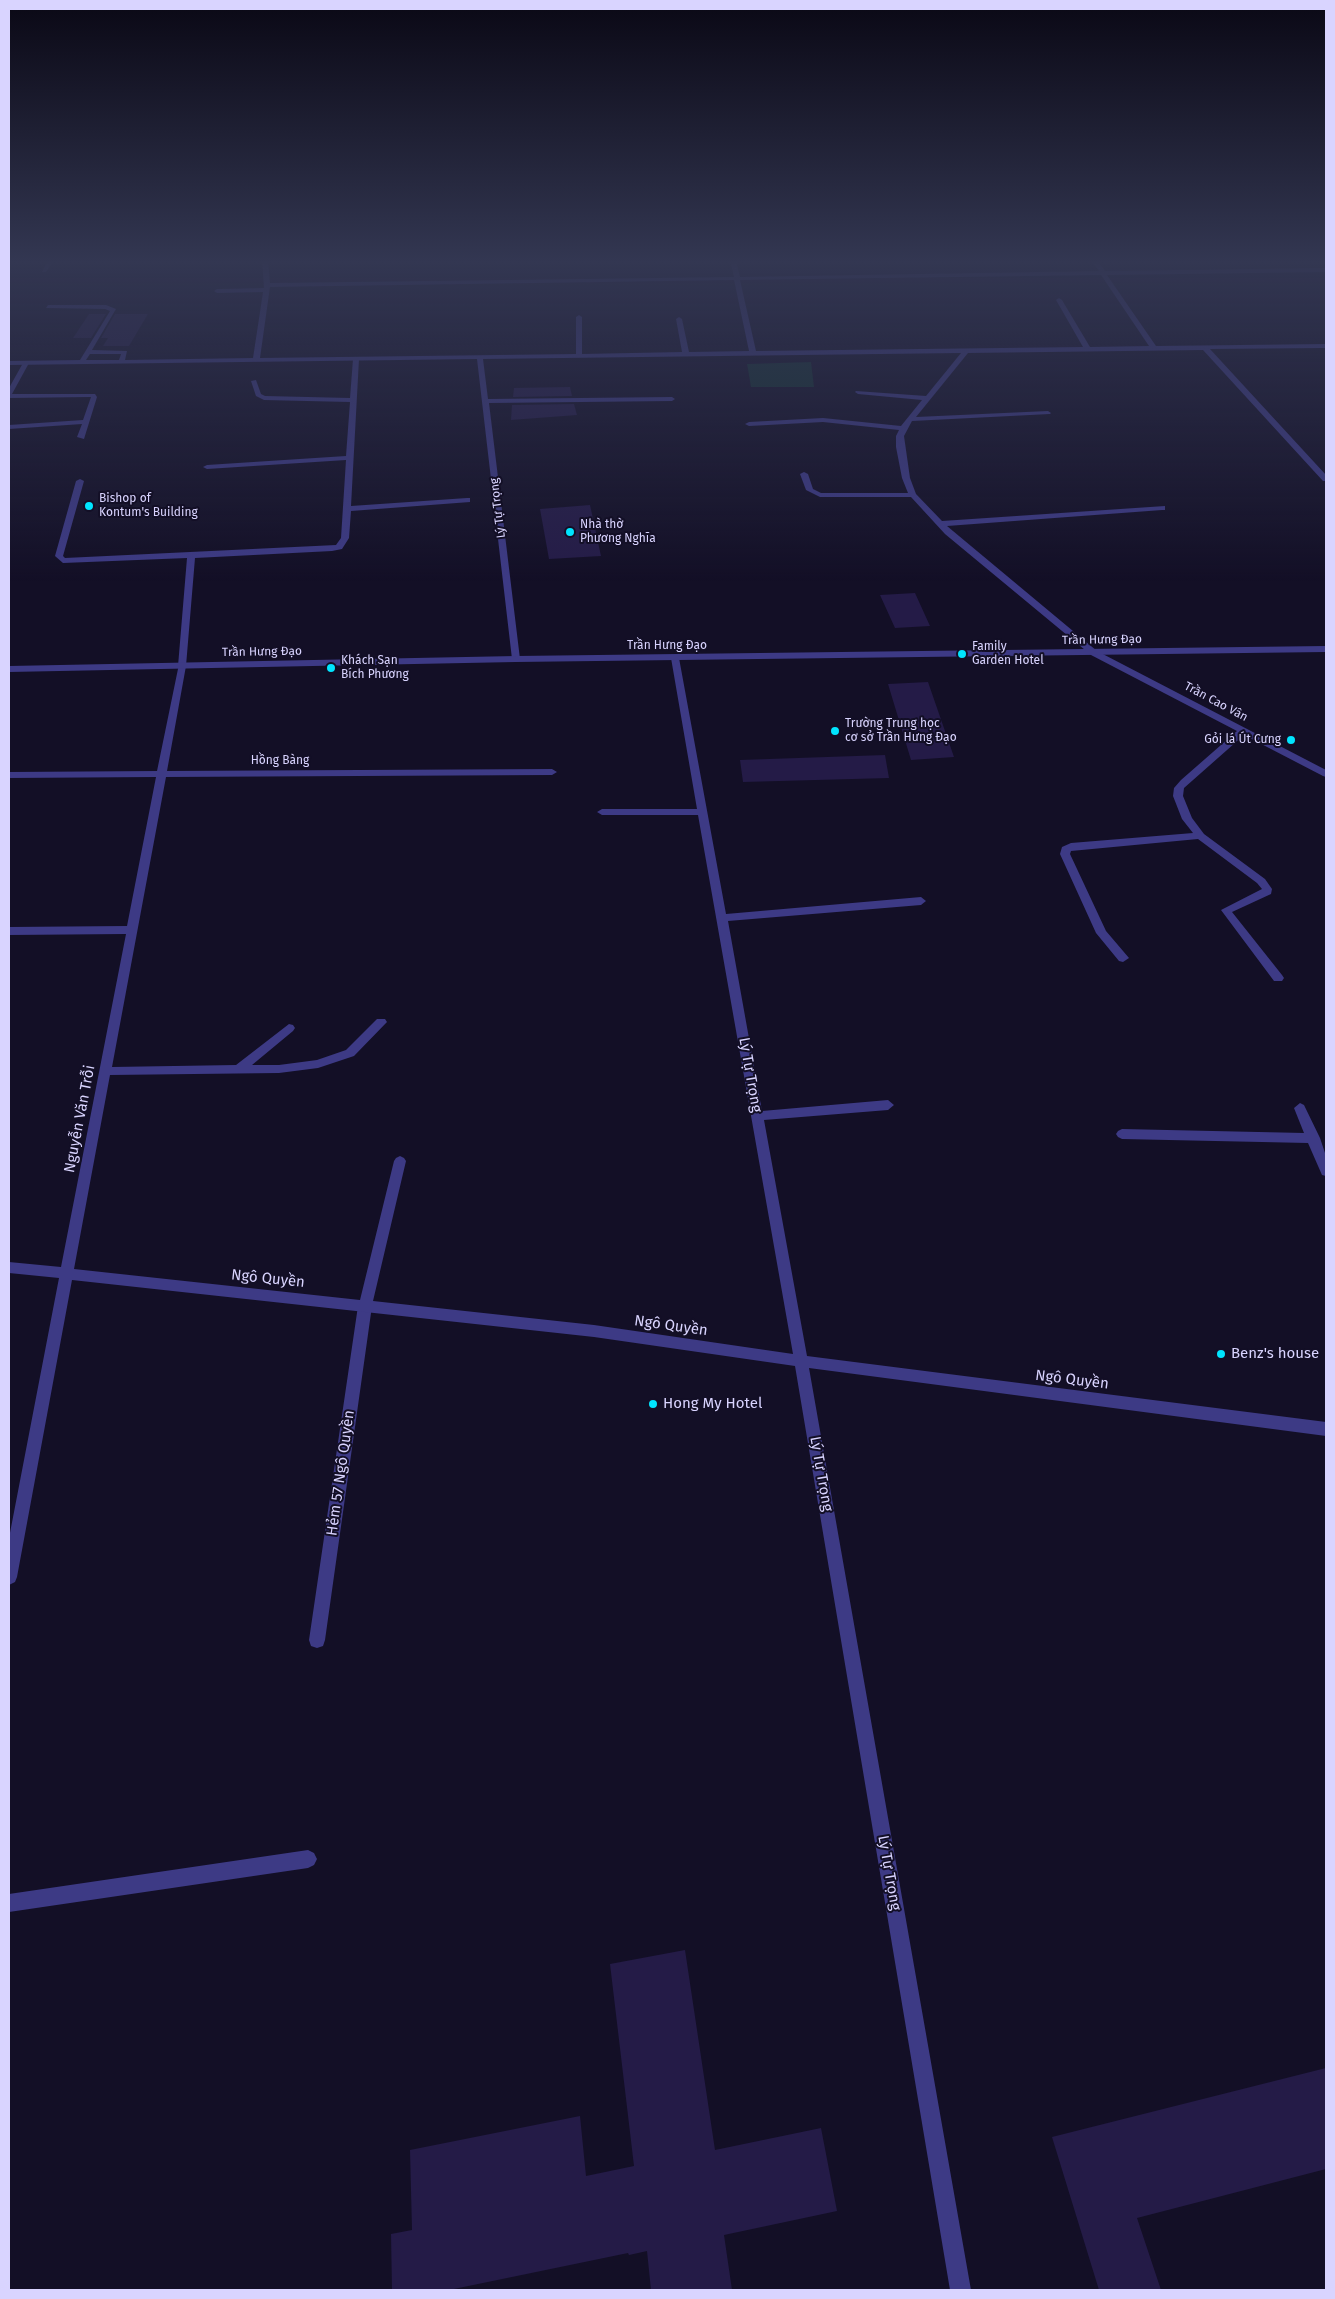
<!DOCTYPE html>
<meta charset="utf-8">
<style>
body{margin:0}
#map{position:relative;width:1335px;height:2299px;overflow:hidden;background:#130f26;font-family:"Fira Sans",sans-serif}
canvas{display:block}
.frame{position:absolute;inset:0;border:10px solid #d9d4ff;pointer-events:none}
</style>
<div id="map">
<canvas width="1335" height="2299"></canvas>
<div class="frame"></div>
</div>
<script>
const context = document.querySelector('canvas').getContext('2d');
context.lineJoin = 'round';
function fill(path, color) { context.fillStyle = color; context.fill(path, 'evenodd'); }
const shape = rows => new Path2D(rows.map(r => 'M' + r).join(''));
function strokePath(path, color, width, dash) { context.strokeStyle = color; context.lineWidth = width; context.lineCap = dash ? 'butt' : 'round'; context.setLineDash(dash || []); context.stroke(path); }
function write(font, color, halo, rows, align = 'center') {
  context.font = font + ' "Fira Sans",sans-serif'; context.lineWidth = 4; context.setLineDash([]); context.textBaseline = 'middle'; context.strokeStyle = halo; context.fillStyle = color; for (const [text, x, y, turn = 0] of rows) {
    context.save(); context.translate(x, y); context.rotate((+turn || 0) * Math.PI / 180); context.textAlign = isNaN(turn) ? turn : align; if (halo) context.strokeText(text, 0, 0); context.fillText(text, 0, 0); context.restore();
  }
}
fill(shape([
 [811,362,814,387,751,387,747,364]
]), '#12302f');
fill(shape([
 [89,314,106,314,91,338,73,338],
 [115,314,148,314,129,346,103,346,108,338,101,338],
 [570,387,572,396,513,397,514,388],
 [574,404,577,415,511,420,512,405],
 [590,505,601,556,549,559,540,509],
 [915,593,930,626,895,628,880,595],
 [928,682,954,757,911,760,888,684],
 [885,755,889,778,743,782,740,760],
 [685,1950,715,2150,821,2128,837,2211,724,2235,732,2290,651,2290,647,2251,629,2255,628,2253,449,2290,392,2290,391,2234,412,2230,410,2150,580,2116,586,2176,634,2166,610,1964],
 [1326,2068,1326,2169,1137,2218,1161,2290,1099,2290,1052,2137]
]), '#241b47');
fill(shape([
 [356,357,359,359,351,506,467,498,470,498,470,502,351,511,349,538,342,549,332,551,195,558,186,666,182,669,178,666,187,558,63,563,55,556,76,481,80,479,84,481,63,556,65,558,336,545,341,538,346,460,207,469,203,467,207,465,346,456,350,402,264,400,256,396,251,381,256,380,261,394,265,396,350,398,353,359,356,357],
 [26,361,29,363,12,394,95,394,97,397,84,439,77,437,82,424,9,429,9,425,83,420,91,397,9,398,9,388,23,363,26,361],
 [365,1300,370,1302,372,1306,325,1640,323,1646,317,1648,311,1646,309,1640,358,1306,360,1302,365,1300]
]), '#3d3a85');
fill(shape([
 [48,260,54,260,46,272,42,272,48,260],
 [262,260,268,260,270,283,734,277,730,260,736,260,740,277,1099,271,1091,260,1097,260,1105,271,1326,268,1326,272,1107,275,1156,346,1326,344,1326,348,1210,349,1326,475,1326,481,1323,481,1203,350,968,353,916,417,1048,411,1051,413,1050,414,912,421,904,436,910,478,916,494,942,521,1165,506,1165,510,1162,510,947,526,1097,651,1326,770,1326,777,1323,776,1244,735,1184,788,1183,796,1192,818,1204,834,1265,879,1272,889,1271,894,1232,912,1282,975,1284,978,1282,981,1274,981,1221,910,1262,889,1257,883,1198,839,1071,851,1070,854,1106,931,1129,958,1123,962,1119,961,1096,933,1060,854,1062,847,1071,843,1193,833,1182,819,1173,796,1174,788,1181,780,1237,731,1091,655,945,534,911,497,820,497,806,490,800,474,804,472,808,474,813,489,821,493,908,493,902,478,896,447,896,436,899,430,823,422,749,426,745,424,749,422,823,418,901,426,922,400,858,394,855,392,856,391,926,396,961,353,483,359,488,399,672,397,675,399,672,401,489,403,520,659,516,662,512,659,477,359,9,365,9,361,80,360,110,311,105,309,46,308,48,305,106,305,116,309,92,350,127,351,125,360,253,358,263,292,217,293,214,291,217,289,264,288,262,260],
 [1101,275,1149,346,1090,347,1062,300,1059,298,1056,300,1083,347,756,351,740,280,1101,275],
 [734,280,749,351,689,352,682,319,679,317,676,319,682,352,582,354,582,317,579,315,576,317,576,354,260,358,270,287,734,280],
 [90,354,121,354,119,360,86,360,90,354],
 [675,655,679,658,726,914,921,897,926,901,921,905,728,921,762,1111,888,1100,894,1105,888,1110,764,1120,807,1356,1326,1422,1326,1436,809,1368,971,2290,950,2290,795,1366,594,1337,72,1280,17,1577,15,1582,9,1585,9,1538,59,1278,9,1273,9,1262,61,1267,126,934,9,935,9,927,127,926,156,777,9,778,9,772,157,771,179,664,186,666,167,771,552,769,557,772,552,775,166,777,112,1067,236,1065,289,1024,293,1025,295,1028,293,1031,252,1065,279,1065,317,1060,346,1050,377,1019,385,1019,387,1022,354,1056,318,1068,279,1073,110,1075,74,1269,360,1300,394,1161,396,1158,400,1156,404,1158,406,1161,373,1301,594,1325,793,1354,698,815,602,815,597,812,602,809,697,809,671,658,675,655],
 [1300,1103,1304,1105,1320,1138,1326,1156,1326,1176,1322,1175,1308,1143,1122,1139,1118,1137,1116,1134,1118,1131,1122,1129,1304,1133,1294,1108,1300,1103],
 [308,1850,314,1853,317,1859,314,1865,308,1868,9,1912,9,1894,308,1850]
]), '#3d3a85');
fill(shape([
 [1326,646,1326,652,516,662,9,672,9,666,516,656,1326,646]
]), '#3d3a85');
const sky = context.createLinearGradient(0, 0, 0, 582);
sky.addColorStop(0, '#0a0815');
sky.addColorStop(0.45, '#333752');
sky.addColorStop(1, '#33375200');
context.fillStyle = sky;
context.fillRect(0, 0, 1335, 582);
for (const [x, y, r, color] of [
 [89,506,5,"#00e5ff"],
 [570,532,5,"#00e5ff"],
 [962,654,5,"#00e5ff"],
 [331,668,5,"#00e5ff"],
 [835,731,5,"#00e5ff"],
 [1291,740,5,"#00e5ff"],
 [1221,1354,5,"#00e5ff"],
 [653,1404,5,"#00e5ff"]
]) { const dot = new Path2D(); dot.arc(x, y, r, 0, 2 * Math.PI); context.fillStyle = color; context.fill(dot); strokePath(dot, '#130f26', 2); }
write('12px', '#d9d4ff', '#130f26', [
 ["Bishop of",99,499],
 ["Kontum's Building",99,513],
 ["Nhà thờ",580,525],
 ["Phương Nghĩa",580,539],
 ["Family",972,647],
 ["Garden Hotel",972,661],
 ["Khách Sạn",341,661],
 ["Bích Phương",341,675],
 ["Trường Trung học",845,724],
 ["cơ sở Trần Hưng Đạo",845,738],
 ["Gỏi lá Út Cưng",1281,740,"right"]
], 'left');
write('12px', '#d9d4ff', '#130f26', [
 ["Lý Tự Trọng",498,508,-97],
 ["Trần Hưng Đạo",1102,640,-1],
 ["Trần Hưng Đạo",667,646],
 ["Trần Hưng Đạo",262,652,-1],
 ["Trần Cao Vân",1216,702,28],
 ["Hồng Bàng",280,761]
]);
write('15px', '#d9d4ff', '#130f26', [
 ["Lý Tự Trọng",750,1075,80],
 ["Nguyễn Văn Trỗi",80,1119,-79],
 ["Ngô Quyền",268,1279,6],
 ["Ngô Quyền",671,1326,8],
 ["Ngô Quyền",1072,1380,7],
 ["Hẻm 57 Ngô Quyền",341,1473,-82],
 ["Lý Tự Trọng",821,1474,80],
 ["Lý Tự Trọng",889,1873,80]
]);
write('15px', '#d9d4ff', '#130f26', [
 ["Benz's house",1231,1354],
 ["Hong My Hotel",663,1404]
], 'left');
</script>
